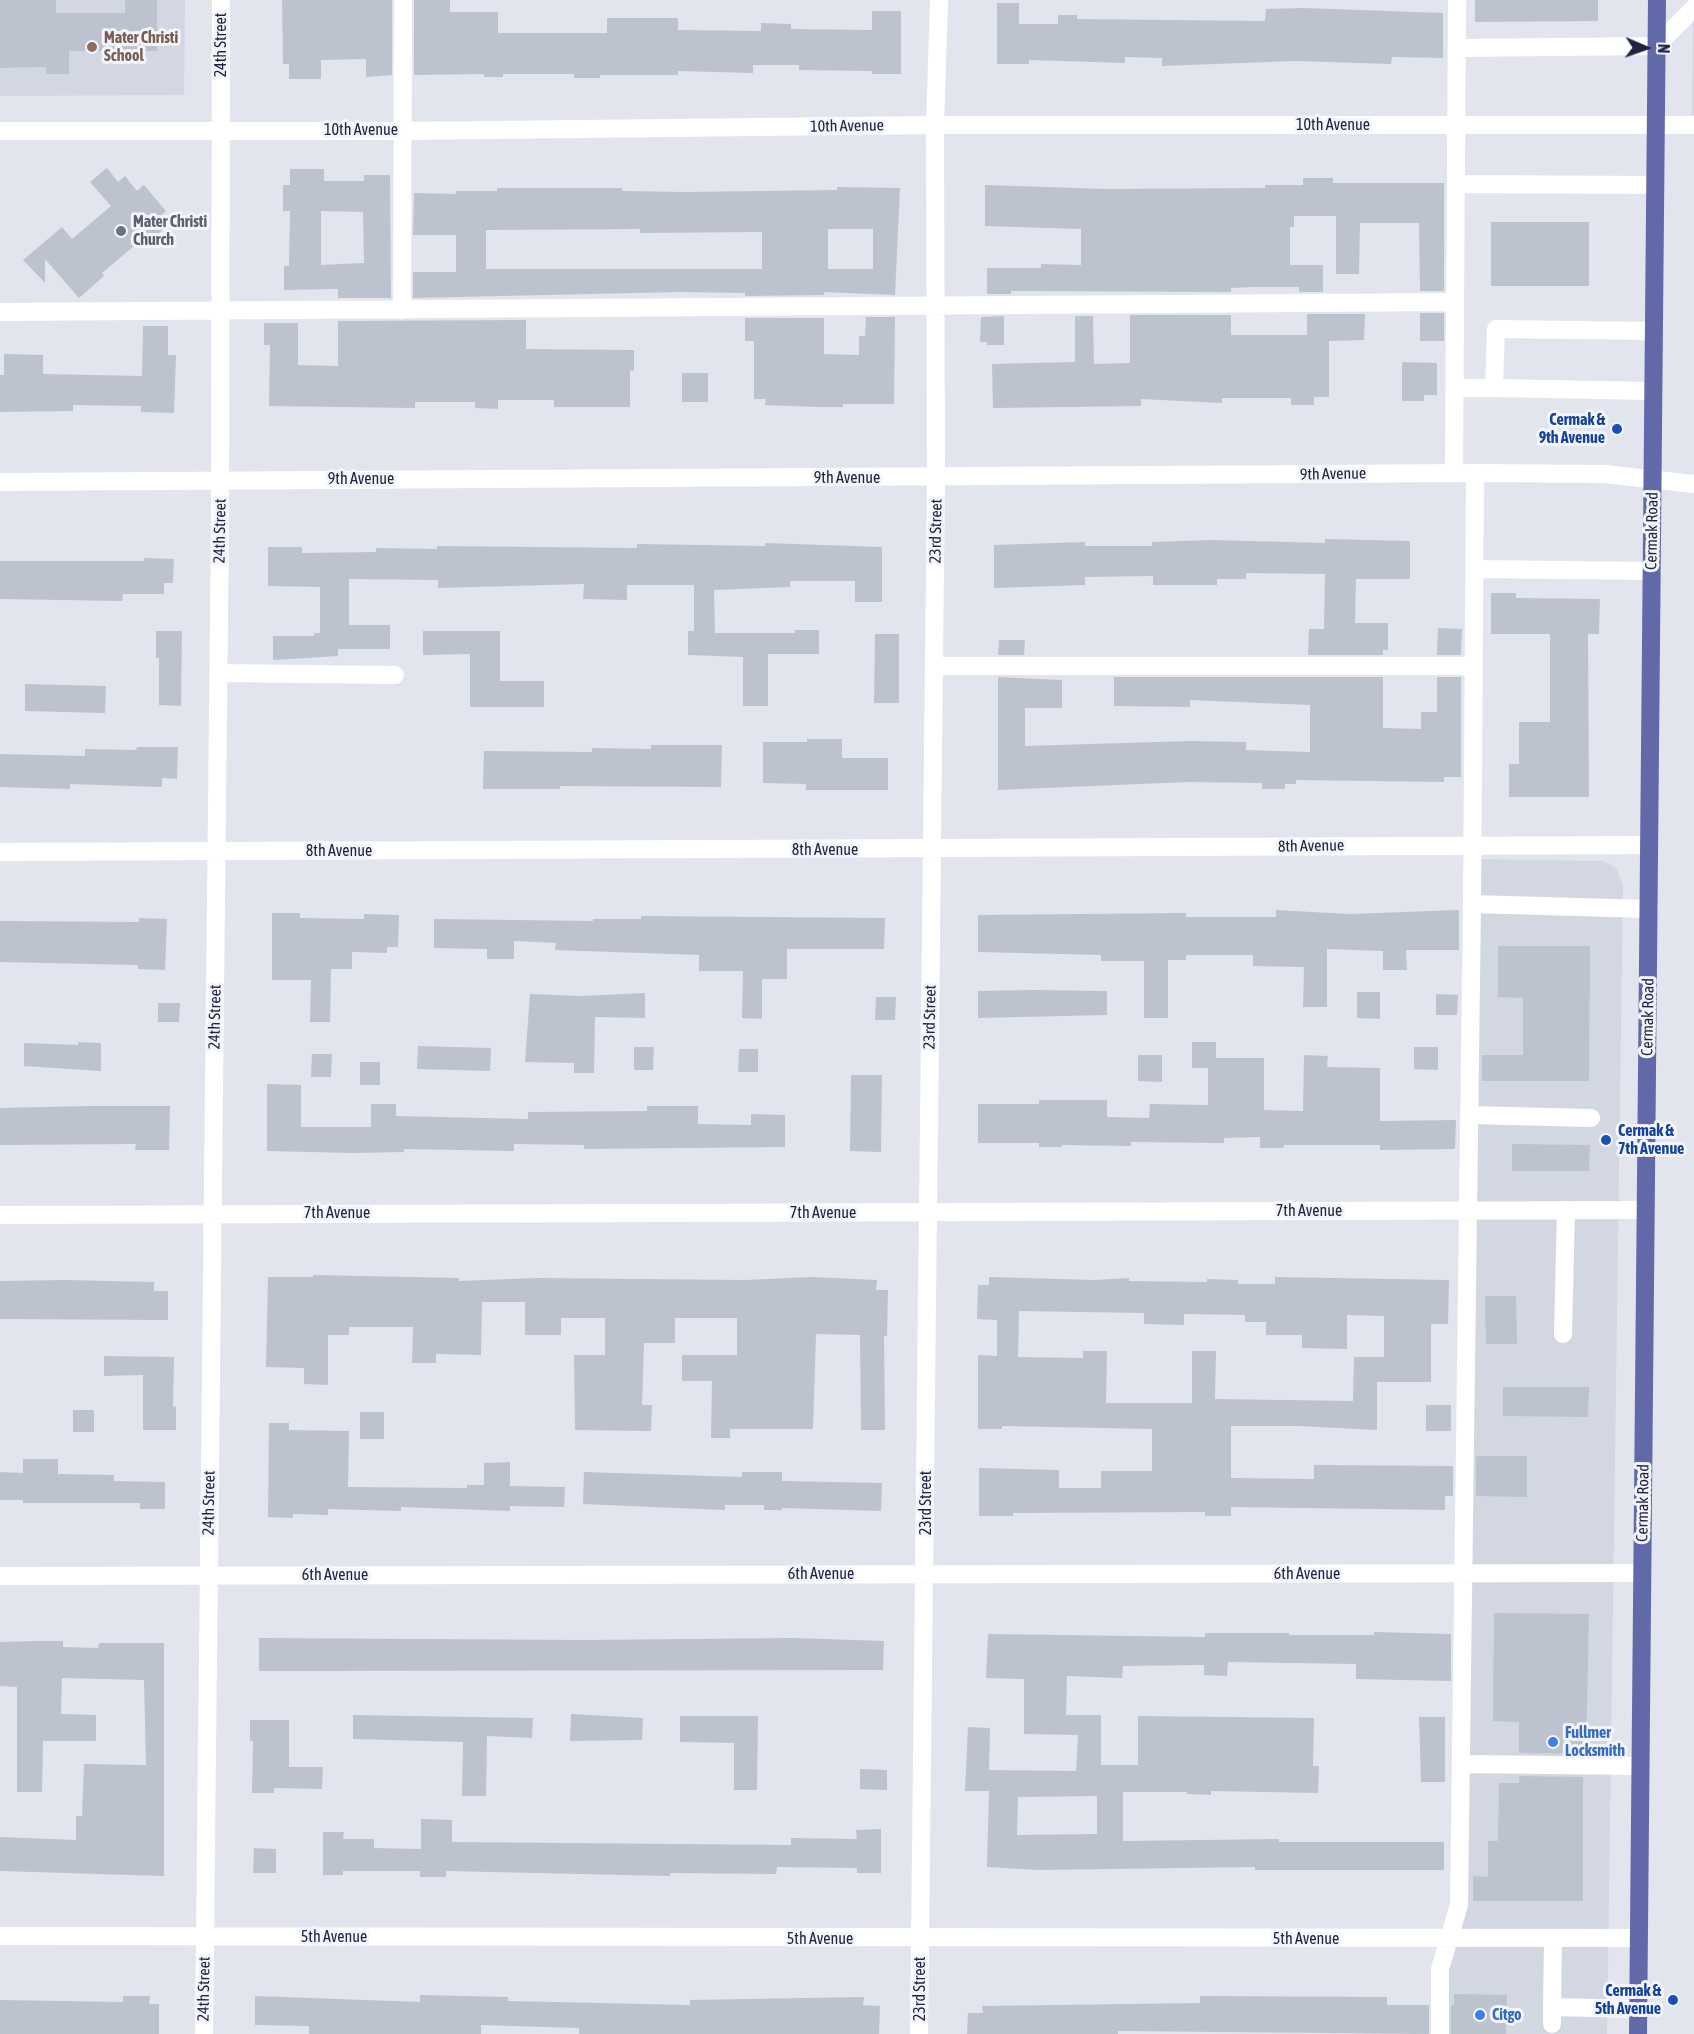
<!DOCTYPE html>
<style>
body{margin:0}
#map{position:relative;width:1694px;height:2034px;overflow:hidden;background:#e2e5ee;font-family:"Asap Condensed",sans-serif}
canvas{display:block}
.north{position:absolute;left:1616px;top:18px;width:60px;height:60px;-webkit-text-stroke:4px #f3f5fa;paint-order:stroke;rotate:92deg;font-size:16px;font-weight:700;line-height:24px;text-align:center;color:#202341}
.north::after{content:'';display:block;margin:auto;width:21px;height:27px;background:#202341;clip-path:polygon(50% 0,100% 100%,50% 72%,0 100%)}
</style>
<div id="map">
<canvas width="1694" height="2034"></canvas>
<div class="north">N</div>
</div>
<script>
const context = document.querySelector('canvas').getContext('2d');
context.lineJoin = 'round';
function fill(path, color) { context.fillStyle = color; context.fill(path, 'evenodd'); }
const shape = rows => new Path2D(rows.map(r => 'M' + r).join(''));
function strokePath(path, color, width, dash) { context.strokeStyle = color; context.lineWidth = width; context.lineCap = dash ? 'butt' : 'round'; context.setLineDash(dash || []); context.stroke(path); }
function write(font, color, halo, rows, align = 'center') {
  context.font = font + ' "Asap Condensed",sans-serif'; context.lineWidth = 6; context.setLineDash([]); context.textBaseline = 'middle'; context.strokeStyle = halo; context.fillStyle = color; for (const [text, x, y, turn = 0] of rows) {
    context.save(); context.translate(x, y); context.rotate((+turn || 0) * Math.PI / 180); context.textAlign = isNaN(turn) ? turn : align; if (halo) context.strokeText(text, 0, 0); context.fillText(text, 0, 0); context.restore();
  }
}
fill(shape([
 [0,0,185,0,184,95,0,96],
 [1693,0,1694,0,1694,115,1692,115],
 [1473,859,1603,861,1616,868,1623,885,1607,2034,1440,2034,1440,1969,1459,1905]
]), '#d3d7e2');
fill(shape([
 [0,0,56,0,56,13,125,13,125,0,157,0,157,51,69,51,69,74,46,74,46,67,0,68],
 [282,0,392,0,392,75,366,77,366,59,321,60,321,79,289,79,289,64,283,64],
 [414,0,450,0,450,12,498,12,498,33,607,33,607,18,678,18,678,30,761,31,761,23,791,24,791,29,872,30,872,11,901,11,901,74,872,74,872,71,799,70,799,65,753,65,753,73,678,71,678,75,600,75,600,78,574,78,574,74,503,74,503,77,484,77,484,74,414,75],
 [1475,0,1598,0,1598,21,1475,22],
 [997,3,1019,3,1019,24,1058,24,1058,15,1077,15,1077,19,1265,21,1266,9,1303,8,1443,13,1443,58,1392,57,1391,64,1295,61,1162,66,1162,58,1125,57,1125,63,1029,60,1029,64,997,64],
 [107,168,118,182,125,176,137,191,144,185,166,211,159,217,167,226,151,240,147,235,102,273,104,276,79,298,45,259,45,283,23,260,62,227,72,239,111,206,90,182],
 [290,169,324,169,324,181,364,181,364,175,390,175,391,298,338,298,338,289,284,290,284,266,289,266,290,211,283,211,283,185,290,185],
 [321,211,363,212,364,263,321,265],
 [1303,178,1333,178,1333,183,1444,183,1444,291,1420,291,1419,223,1360,223,1359,274,1336,274,1336,216,1294,216,1294,227,1290,227,1290,265,1323,265,1323,292,1299,292,1299,287,1254,287,1231,288,1231,292,1011,291,1011,294,987,294,987,268,1041,268,1041,264,1081,265,1081,229,985,226,985,185,1106,189,1265,188,1265,185,1303,185],
 [837,187,900,188,895,295,824,292,824,295,745,296,745,293,680,292,413,298,413,272,456,272,456,235,413,235,414,193,456,194,456,191,497,191,497,188,622,188,622,191,685,192,837,190],
 [640,229,640,233,762,232,762,269,486,269,486,230],
 [828,229,873,229,873,269,828,269],
 [1491,222,1589,222,1589,286,1491,286],
 [1420,313,1444,313,1444,341,1420,341],
 [1307,314,1365,314,1364,340,1329,341,1329,397,1314,397,1314,405,1291,405,1291,398,1222,398,1222,403,1141,399,1141,406,993,408,992,364,1075,362,1075,316,1093,316,1094,364,1130,363,1130,315,1231,315,1231,335,1307,335],
 [1004,316,1004,345,987,345,987,342,980,342,981,317],
 [866,317,895,317,894,404,843,404,843,407,817,407,765,405,766,399,754,399,754,341,745,341,745,318,824,318,824,354,859,355,859,336,865,336],
 [526,320,526,349,634,350,634,371,630,370,630,407,554,407,554,400,498,400,498,409,475,408,475,402,415,402,415,408,269,406,270,345,264,345,264,323,298,323,298,365,338,366,338,321],
 [143,326,168,326,168,355,176,355,174,413,141,412,141,406,73,405,73,411,0,412,0,375,4,375,4,354,43,355,43,374,142,376],
 [1402,362,1437,363,1437,395,1424,395,1424,401,1402,401],
 [682,373,708,373,708,402,682,402],
 [1325,539,1410,541,1410,579,1356,579,1355,623,1388,623,1388,650,1383,650,1383,655,1308,655,1309,629,1324,629,1325,574,1246,573,1246,579,1217,579,1217,585,1153,585,1153,576,1085,577,1085,585,994,588,994,545,1085,542,1085,546,1152,546,1152,542,1211,540,1325,543],
 [765,543,882,547,882,602,855,602,855,581,790,581,790,587,714,590,715,633,795,633,795,630,819,630,819,654,768,654,768,706,743,706,743,657,688,655,688,631,694,631,694,585,627,585,627,600,583,599,584,584,438,588,438,580,349,579,349,625,390,625,390,649,338,649,338,656,273,660,273,636,314,636,314,633,320,633,320,587,268,586,268,547,302,547,302,553,376,552,376,548,437,549,437,546,637,548,637,544,765,546],
 [144,558,174,559,173,583,164,583,164,594,123,594,122,601,0,599,0,561,144,561],
 [1491,593,1516,593,1516,598,1600,599,1599,634,1588,634,1589,797,1509,797,1509,764,1519,764,1519,722,1550,722,1550,634,1491,634],
 [1438,628,1462,629,1461,655,1437,655],
 [156,631,182,631,181,706,159,705,159,658,156,658],
 [423,631,500,631,500,681,544,681,544,707,470,707,470,654,423,655],
 [875,634,899,634,899,703,874,703],
 [999,640,1025,640,1024,655,998,655],
 [998,677,1062,680,1062,708,1025,708,1025,746,1190,741,1246,742,1246,750,1310,752,1310,705,1190,700,1190,707,1114,706,1114,677,1383,677,1383,728,1421,729,1421,712,1437,712,1437,677,1461,677,1461,777,1444,777,1444,782,1296,780,1296,784,1285,784,1285,789,1262,789,1262,783,1188,782,998,790],
 [25,684,106,686,105,713,25,711],
 [807,739,842,739,842,758,888,758,888,790,806,790,806,784,763,783,763,742,807,742],
 [651,745,722,745,721,787,560,786,560,789,483,789,484,751,592,752,592,748,651,749],
 [137,747,178,747,177,779,162,778,162,787,70,784,70,789,0,787,0,754,85,756,85,749,136,750],
 [1276,910,1349,914,1459,910,1459,950,1406,950,1407,970,1383,970,1383,951,1327,949,1327,1007,1303,1007,1304,967,1253,966,1253,955,1186,955,1186,960,1168,960,1168,1018,1144,1018,1144,961,1101,961,1101,955,978,952,978,915,1186,913,1186,917,1276,917],
 [272,913,300,913,300,918,364,919,364,914,399,915,398,947,387,947,387,953,352,952,352,969,331,969,330,1022,310,1022,311,980,272,980],
 [641,916,885,918,884,949,787,949,787,979,762,979,762,1019,742,1018,743,971,699,971,699,955,555,950,556,943,514,941,514,959,487,959,487,949,434,948,434,919,593,921,593,919,641,919],
 [139,918,167,919,165,970,138,969,138,965,0,962,0,921,139,922],
 [1498,946,1590,946,1589,1081,1482,1081,1482,1055,1523,1055,1523,998,1498,997],
 [1033,990,1107,991,1107,1015,978,1018,978,991],
 [1357,992,1380,992,1380,1019,1357,1018],
 [645,993,645,1018,595,1017,594,1073,574,1073,574,1063,525,1062,530,994,580,996],
 [1436,994,1458,995,1457,1015,1436,1015],
 [876,997,896,997,895,1020,875,1020],
 [158,1003,180,1003,179,1022,158,1022],
 [78,1042,101,1043,101,1071,24,1066,24,1043,78,1045],
 [1192,1042,1216,1042,1216,1058,1264,1058,1264,1110,1303,1111,1304,1055,1328,1056,1327,1067,1380,1068,1380,1121,1456,1120,1455,1149,1380,1150,1380,1145,1284,1145,1283,1148,1260,1148,1260,1137,1224,1138,1224,1143,1131,1142,1131,1146,1062,1145,1062,1147,1039,1147,1039,1143,978,1143,978,1104,1039,1104,1039,1100,1107,1100,1107,1117,1149,1118,1150,1104,1208,1105,1208,1068,1192,1068],
 [418,1046,491,1048,490,1071,417,1069],
 [634,1047,654,1047,653,1070,634,1070],
 [1414,1047,1438,1047,1438,1070,1414,1069],
 [739,1049,758,1049,758,1072,738,1072],
 [312,1054,332,1054,331,1077,311,1077],
 [1138,1055,1162,1055,1162,1082,1138,1081],
 [360,1062,380,1062,380,1085,360,1085],
 [851,1075,882,1075,881,1152,850,1151],
 [267,1084,301,1085,301,1127,371,1127,371,1104,396,1104,396,1116,528,1119,528,1112,647,1111,647,1106,698,1106,698,1124,751,1125,751,1114,785,1115,785,1147,584,1149,584,1145,514,1144,514,1151,404,1149,404,1152,353,1153,267,1151],
 [88,1106,170,1106,169,1150,135,1150,136,1144,0,1145,0,1108],
 [1512,1144,1590,1145,1589,1171,1512,1171],
 [313,1275,459,1278,459,1281,537,1278,745,1280,811,1277,877,1280,876,1290,888,1290,887,1336,884,1336,885,1430,861,1430,860,1335,816,1334,813,1429,730,1429,730,1438,711,1438,712,1381,682,1381,682,1355,737,1355,737,1318,675,1318,675,1343,644,1343,642,1405,652,1405,651,1431,575,1430,574,1355,605,1355,605,1318,561,1318,561,1335,525,1335,525,1302,482,1302,481,1355,436,1354,436,1363,412,1363,413,1327,349,1327,349,1335,328,1335,328,1385,304,1384,304,1368,266,1367,268,1277,313,1277],
 [989,1277,1095,1280,1129,1278,1129,1281,1207,1282,1207,1279,1238,1280,1238,1284,1275,1284,1275,1277,1449,1280,1448,1324,1431,1324,1431,1382,1377,1382,1377,1430,1299,1426,1231,1426,1231,1478,1314,1479,1314,1465,1453,1466,1453,1496,1445,1496,1445,1510,1231,1507,1231,1516,1205,1516,1205,1512,1013,1513,1013,1516,979,1516,979,1468,1059,1470,1059,1488,1101,1488,1101,1471,1152,1471,1152,1429,1002,1426,1002,1429,978,1429,978,1355,997,1356,997,1320,977,1319,978,1285,989,1285],
 [1019,1311,1144,1313,1144,1324,1184,1325,1184,1314,1245,1315,1245,1322,1266,1322,1266,1335,1302,1335,1302,1348,1347,1349,1347,1315,1384,1316,1384,1357,1354,1357,1353,1401,1215,1399,1216,1351,1192,1351,1192,1403,1106,1403,1107,1351,1083,1351,1083,1358,1018,1357],
 [65,1280,154,1282,154,1291,168,1291,168,1320,0,1319,0,1281],
 [1485,1296,1516,1296,1517,1344,1486,1344],
 [104,1356,174,1357,173,1406,176,1407,176,1430,143,1430,143,1375,104,1376],
 [1503,1387,1589,1387,1588,1417,1503,1416],
 [1426,1405,1451,1405,1451,1431,1426,1431],
 [73,1410,94,1410,94,1432,73,1432],
 [360,1412,384,1412,384,1439,360,1439],
 [269,1423,289,1423,289,1430,349,1431,348,1487,467,1488,467,1485,484,1485,484,1463,510,1462,510,1486,565,1487,564,1507,510,1506,510,1511,401,1507,401,1511,328,1509,328,1515,293,1514,293,1518,268,1517],
 [1476,1456,1527,1456,1527,1497,1476,1496],
 [23,1459,58,1459,58,1474,114,1475,114,1481,165,1482,165,1509,140,1509,140,1503,23,1503,23,1500,0,1500,0,1472,23,1473],
 [584,1472,742,1477,742,1472,782,1472,782,1481,882,1483,881,1511,782,1508,782,1510,764,1510,764,1505,725,1505,725,1510,583,1504],
 [1494,1613,1589,1614,1586,1754,1519,1753,1519,1722,1493,1721],
 [1374,1632,1451,1634,1451,1681,1356,1679,1356,1664,1228,1662,1227,1676,1204,1675,1204,1665,1123,1666,1122,1678,1067,1676,1066,1715,1101,1715,1101,1765,1138,1765,1138,1716,1314,1718,1313,1766,1319,1766,1318,1793,1211,1791,1211,1795,1187,1794,1187,1792,1123,1792,1123,1841,1279,1839,1279,1842,1444,1842,1444,1870,1255,1870,1255,1867,1038,1870,987,1867,989,1791,965,1791,968,1727,990,1728,989,1770,1076,1771,1078,1735,1024,1734,1024,1679,986,1678,988,1634,1205,1637,1205,1633,1289,1633,1289,1635,1374,1635],
 [1097,1796,1097,1834,1017,1835,1018,1797],
 [259,1638,584,1640,794,1638,884,1641,883,1670,259,1671],
 [36,1641,63,1641,63,1647,98,1648,99,1643,164,1643,164,1876,0,1871,0,1837,76,1840,76,1816,82,1816,84,1764,146,1765,144,1680,62,1678,61,1714,96,1715,96,1741,43,1741,42,1792,17,1792,17,1687,0,1686,0,1642],
 [571,1714,643,1718,642,1740,570,1741],
 [353,1715,533,1718,532,1738,487,1736,486,1796,462,1796,463,1742,353,1739],
 [680,1716,758,1716,757,1790,734,1790,734,1743,680,1742],
 [1419,1717,1445,1717,1445,1782,1421,1782],
 [250,1720,289,1720,289,1767,323,1767,322,1789,274,1788,274,1793,252,1793,253,1741,250,1741],
 [860,1769,887,1770,887,1790,860,1789],
 [1519,1776,1583,1777,1583,1901,1473,1901,1473,1876,1488,1877,1488,1841,1498,1841,1499,1783,1519,1783],
 [421,1819,452,1820,452,1842,791,1845,791,1838,857,1839,856,1830,881,1829,881,1873,857,1873,857,1868,777,1867,776,1874,670,1873,670,1876,446,1871,446,1877,420,1877,420,1871,343,1871,343,1875,323,1875,323,1832,344,1832,343,1839,374,1839,374,1848,421,1849],
 [254,1848,276,1849,276,1873,253,1873],
 [1454,1994,1507,1995,1506,2034,1451,2034,1451,2005,1454,2005],
 [420,1995,508,1997,508,2001,690,2005,690,2000,864,1997,863,2005,880,2006,879,2034,579,2034,579,2028,481,2025,481,2034,309,2034,309,2026,255,2025,255,1996,420,2002],
 [123,1996,150,1996,149,2004,159,2004,159,2034,0,2034,0,2000,123,2002],
 [1200,1996,1387,1997,1387,2005,1429,2005,1429,2034,1118,2031,1118,2034,967,2034,968,2013,983,2013,982,2006,1200,2003]
]), '#bdc2cf');
strokePath(shape([
 [1457,48,1656,46,1694,8],
 [0,131,402,131,935,125,1694,125],
 [1456,184,1655,185],
 [402,310,403,0],
 [0,312,1455,302],
 [1455,388,1494,388],
 [1653,391,1494,388,1496,329,1654,331],
 [1454,473,1457,0],
 [0,482,1475,473,1605,474,1694,484],
 [1474,569,1652,571],
 [934,666,1473,666],
 [218,673,395,675],
 [0,852,1649,845],
 [1472,904,1649,909],
 [1469,1115,1591,1118],
 [0,1215,1646,1210],
 [1563,1334,1566,1210],
 [0,1576,1642,1573],
 [1461,1764,1640,1766],
 [0,1936,1639,1938],
 [1552,2007,1553,1939],
 [1552,2024,1552,2007,1639,2009],
 [204,2034,220,522,221,0],
 [919,2034,936,478,935,125,939,0],
 [1440,2034,1440,1969,1459,1905,1472,904,1475,473]
]), '#fff', 18);
strokePath(shape([
 [1638,2034,1657,0]
]), '#6269a8', 18);
for (const [x, y, r, color] of [
 [92,47,6,"#8d6e63"],
 [121,231,6,"#6b7280"],
 [1617,429,6,"#1a4fb4"],
 [1606,1140,6,"#1a4fb4"],
 [1553,1742,6,"#3f7fe0"],
 [1673,2000,6,"#1a4fb4"],
 [1480,2015,6,"#3f7fe0"]
]) { const dot = new Path2D(); dot.arc(x, y, r, 0, 2 * Math.PI); context.fillStyle = color; context.fill(dot); strokePath(dot, '#f3f5fa', 2); }
write('bold 16px', '#785e54', '#f3f5fa', [
 ["Mater Christi",104,38],
 ["School",104,56]
], 'left');
write('16px', '#202341', '#f3f5fa', [
 ["24th Street",221,45,-90],
 ["10th Avenue",1333,125],
 ["10th Avenue",847,126,-1],
 ["10th Avenue",361,130],
 ["9th Avenue",1333,474,-1],
 ["9th Avenue",847,478],
 ["9th Avenue",361,479],
 ["24th Street",220,531,-89],
 ["23rd Street",936,531,-89],
 ["Cermak Road",1652,531,-89],
 ["8th Avenue",1311,846,-1],
 ["8th Avenue",825,850],
 ["8th Avenue",339,851],
 ["24th Street",215,1017,-89],
 ["23rd Street",930,1017,-89],
 ["Cermak Road",1648,1017,-89],
 ["7th Avenue",1309,1211],
 ["7th Avenue",337,1213],
 ["7th Avenue",823,1213],
 ["24th Street",209,1503,-89],
 ["23rd Street",926,1503,-90],
 ["Cermak Road",1643,1503,-89],
 ["6th Avenue",821,1574],
 ["6th Avenue",1307,1574],
 ["6th Avenue",335,1575],
 ["5th Avenue",334,1937],
 ["5th Avenue",820,1939],
 ["5th Avenue",1306,1939],
 ["24th Street",204,1989,-89],
 ["23rd Street",920,1989,-90]
]);
write('bold 16px', '#5b616d', '#f3f5fa', [
 ["Mater Christi",133,222],
 ["Church",133,240]
], 'left');
write('bold 16px', '#164399', '#f3f5fa', [
 ["Cermak &",1605,420],
 ["9th Avenue",1605,438],
 ["Cermak &",1618,1131,"left"],
 ["7th Avenue",1618,1149,"left"],
 ["Cermak &",1661,1991],
 ["5th Avenue",1661,2009]
], 'right');
write('bold 16px', '#366cbe', '#f3f5fa', [
 ["Fullmer",1565,1733],
 ["Locksmith",1565,1751],
 ["Citgo",1492,2015]
], 'left');
</script>
